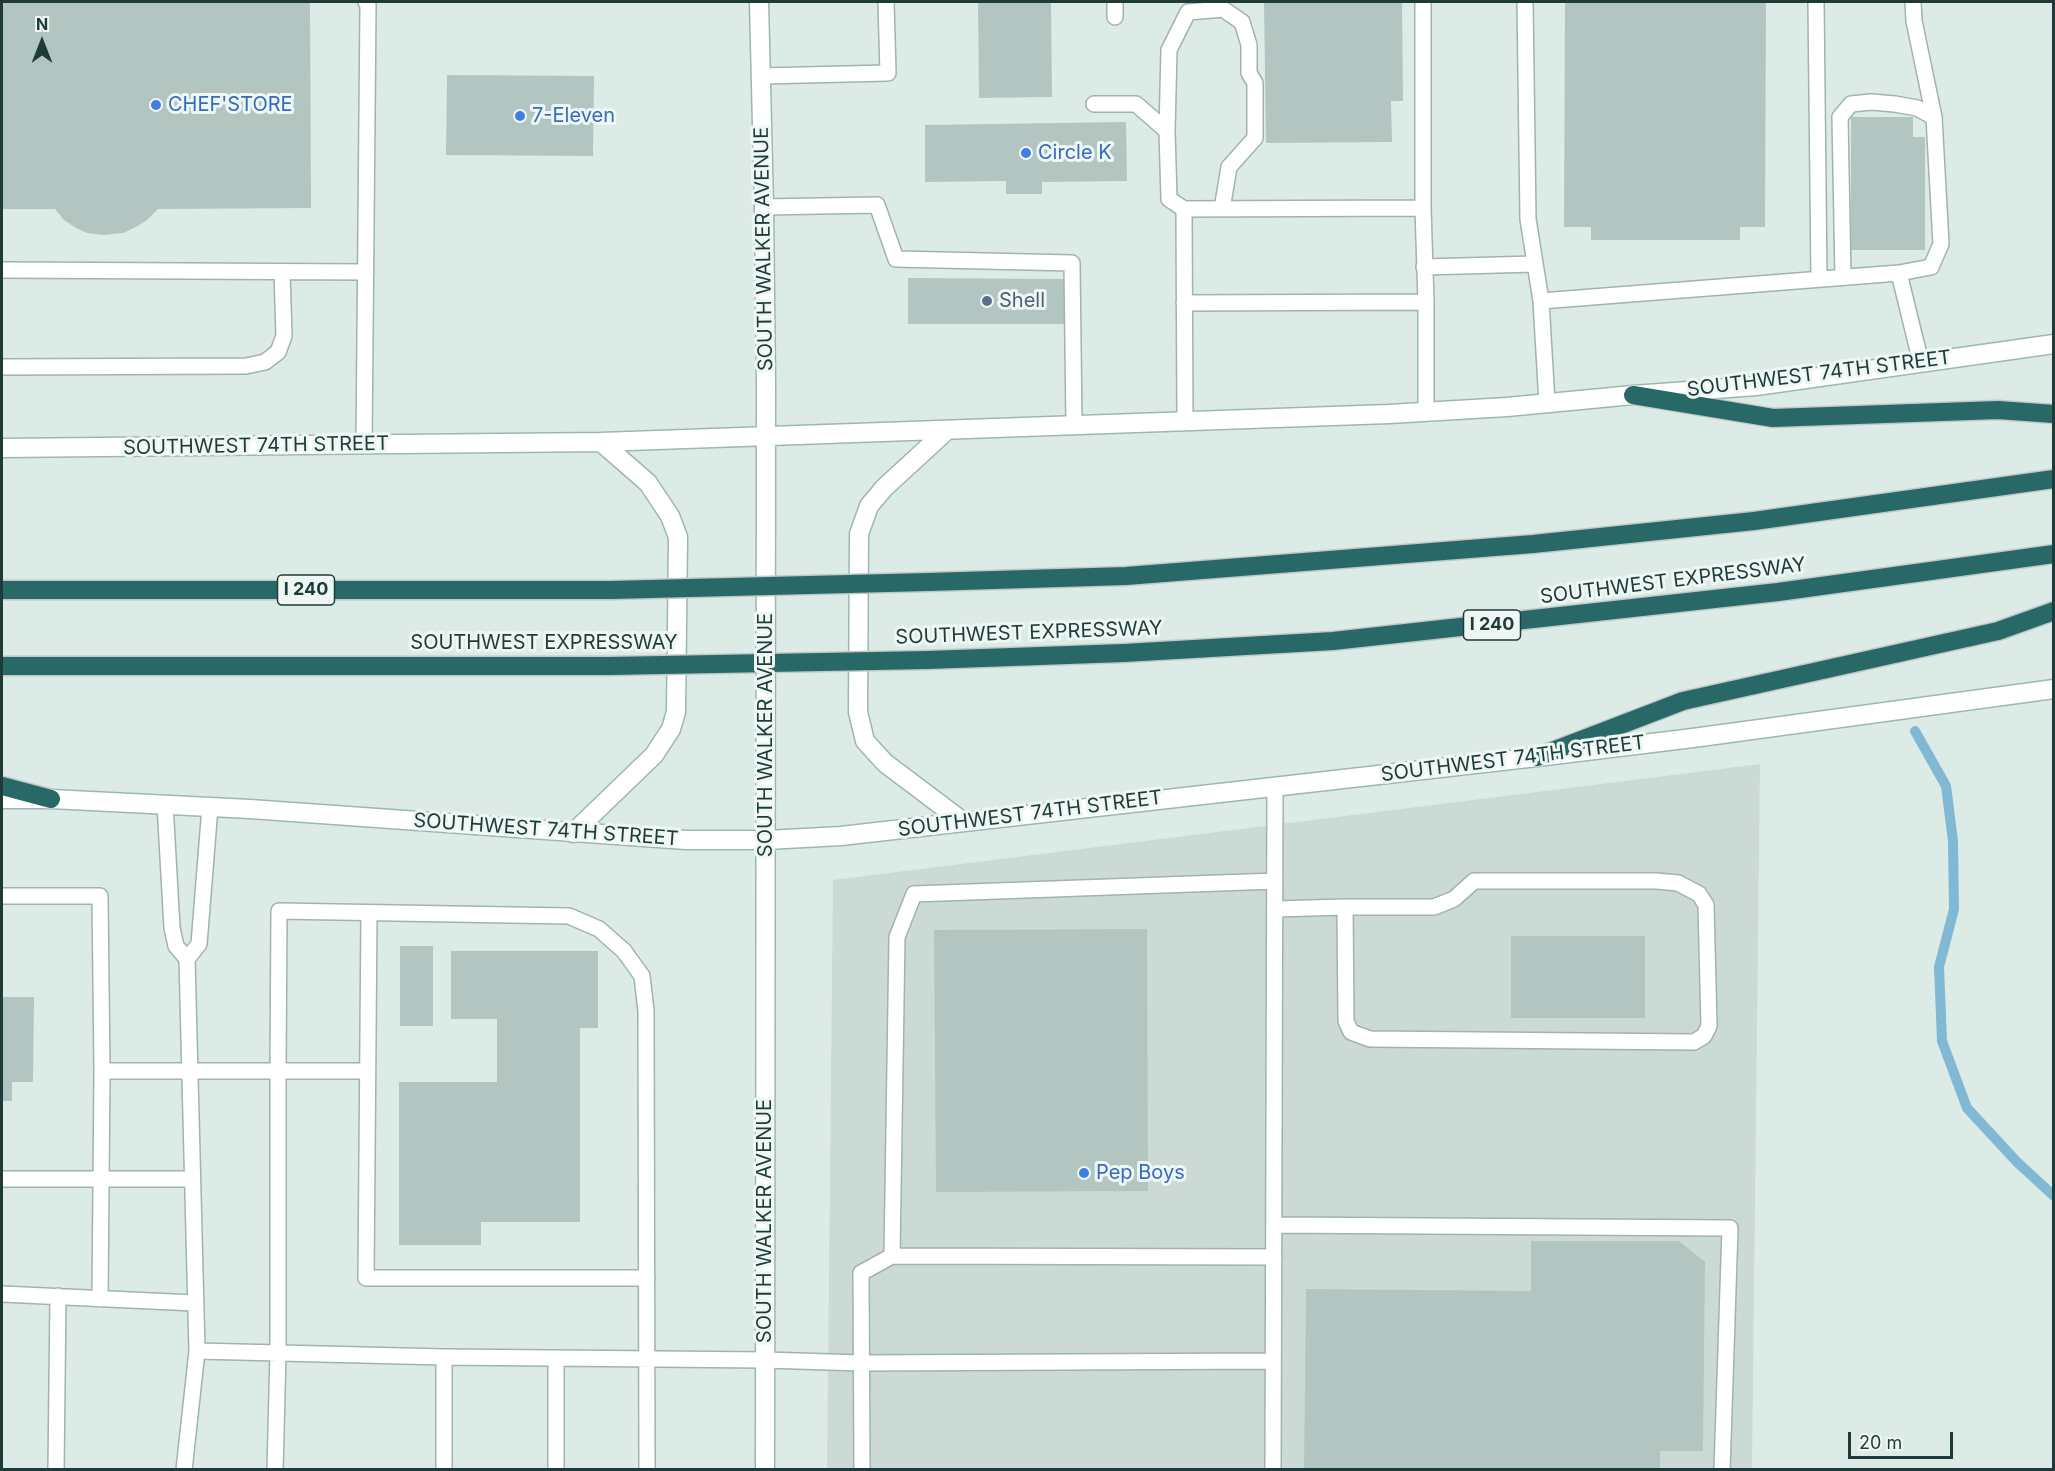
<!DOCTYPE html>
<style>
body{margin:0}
#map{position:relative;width:2055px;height:1471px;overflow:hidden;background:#ddebe7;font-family:Inter,sans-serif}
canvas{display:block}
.frame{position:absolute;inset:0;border:3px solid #1e3b39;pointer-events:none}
.north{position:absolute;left:12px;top:12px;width:60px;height:60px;-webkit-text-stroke:4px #eef7f4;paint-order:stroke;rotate:0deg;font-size:16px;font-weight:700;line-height:24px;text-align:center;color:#1e3b39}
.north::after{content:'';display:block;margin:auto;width:21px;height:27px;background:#1e3b39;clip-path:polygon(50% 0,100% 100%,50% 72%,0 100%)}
.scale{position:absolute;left:1848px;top:1432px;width:105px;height:27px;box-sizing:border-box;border:3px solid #1e3b39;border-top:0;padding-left:8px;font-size:18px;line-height:21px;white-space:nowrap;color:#1e3b39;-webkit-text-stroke:4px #eef7f4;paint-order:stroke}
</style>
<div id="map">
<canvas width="2055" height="1471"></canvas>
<div class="frame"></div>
<div class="north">N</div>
<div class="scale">20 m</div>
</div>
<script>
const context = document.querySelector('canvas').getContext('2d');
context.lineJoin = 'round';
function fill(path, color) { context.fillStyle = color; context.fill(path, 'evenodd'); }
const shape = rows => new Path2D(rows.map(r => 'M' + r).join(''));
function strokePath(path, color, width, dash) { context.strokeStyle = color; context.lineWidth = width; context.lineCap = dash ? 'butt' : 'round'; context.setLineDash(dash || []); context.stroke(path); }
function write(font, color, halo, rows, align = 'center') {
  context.font = font + ' Inter,sans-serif'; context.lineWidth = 6; context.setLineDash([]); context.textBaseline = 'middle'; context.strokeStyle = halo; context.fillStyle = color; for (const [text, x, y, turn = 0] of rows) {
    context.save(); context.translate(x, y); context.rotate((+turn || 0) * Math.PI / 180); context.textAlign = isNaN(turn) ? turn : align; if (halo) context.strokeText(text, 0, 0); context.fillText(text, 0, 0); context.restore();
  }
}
fill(shape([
 [1760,764,1752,1469,827,1470,833,880]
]), '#ccdad6');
strokePath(shape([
 [1915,731,1946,786,1953,841,1954,909,1939,967,1942,1041,1967,1108,2017,1162,2054,1196]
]), '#81b8d4', 10);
fill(shape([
 [2,2,310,2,311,208,158,209,147,220,136,227,123,233,104,235,87,233,76,228,64,220,55,209,2,209],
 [978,2,1051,2,1052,97,979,98],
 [1264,2,1402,2,1403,101,1391,101,1392,142,1266,143],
 [1565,2,1766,2,1765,227,1740,227,1740,240,1591,240,1591,227,1564,227],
 [447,75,594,76,593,156,446,155],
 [1851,117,1913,117,1913,137,1925,137,1925,250,1851,250],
 [1126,122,1127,181,1042,182,1042,194,1006,194,1006,181,925,182,925,125],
 [908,278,1067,279,1066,324,908,324],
 [1147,929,1148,1191,936,1192,934,930],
 [1511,936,1645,936,1645,1018,1511,1018],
 [400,946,433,946,433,1026,400,1026],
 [451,951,598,951,598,1028,580,1028,580,1222,481,1222,481,1245,399,1245,399,1082,497,1082,497,1019,451,1019],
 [2,997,34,997,33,1082,12,1082,12,1101,2,1101],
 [1531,1241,1679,1241,1705,1262,1703,1451,1660,1451,1660,1470,1304,1470,1306,1289,1531,1291]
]), '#b3c5c1');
const service = shape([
 [1525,2,1528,219,1541,301],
 [1816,2,1819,279],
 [1115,17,1115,2],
 [761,76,888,73,886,2],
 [1094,104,1136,104,1167,131],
 [764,207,877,205,896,259,1072,263,1074,426],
 [1423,208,1423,2],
 [1184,209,1169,199,1167,131,1169,50,1188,12,1223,9,1242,22,1249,45,1249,73,1255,83,1255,138,1229,167,1222,209],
 [1424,267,1535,264],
 [2,270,366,272],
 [1899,273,1931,267,1941,244,1934,117,1914,21,1913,2],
 [1843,277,1840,117,1851,104,1871,102,1895,104,1917,108,1934,117],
 [1184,303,1426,302],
 [2,367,246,366,265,362,278,352,284,336,282,272],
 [1547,403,1541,301,1899,273,1921,363],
 [1185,422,1184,209,1423,208,1426,302,1426,411],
 [364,445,368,5,366,2],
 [165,804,172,928,176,946,187,959,199,944,210,807],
 [2,896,100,896,102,1071,278,1071,279,911,569,916,599,929,624,951,642,976,646,1011,647,1470],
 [1275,909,1345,907,1434,907,1454,899,1474,881,1656,881,1678,883,1699,894,1706,905,1709,1026,1704,1036,1694,1042,1370,1039,1351,1032,1346,1021,1345,907],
 [369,913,366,1278,647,1278],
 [187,959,197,1351,444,1357,765,1360,862,1363,1273,1361],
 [2,1179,192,1179],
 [1274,1225,1730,1228,1722,1470],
 [892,1256,1274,1257],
 [2,1294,194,1303],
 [100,1299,102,1071],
 [556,1358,556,1470],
 [56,1470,58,1296],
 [184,1470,197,1351],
 [275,1470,278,1353,278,1071,367,1071],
 [444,1470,444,1357],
 [862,1470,861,1273,892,1256,897,937,914,894,1275,881],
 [1273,1470,1275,786]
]);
const secondary = shape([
 [759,2,764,207,766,385,765,1470],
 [946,431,884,488,869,506,859,534,858,712,865,741,885,763,962,821],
 [2,448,601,442,1389,414,1507,407,1633,395,1756,386,2054,344],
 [2,799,51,799,250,809,686,840,767,840,841,836,1537,757,1693,738,2054,689],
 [573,833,654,755,671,729,676,712,678,537,670,516,648,483,601,442]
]);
const motorway = shape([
 [1633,395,1773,418,1998,410,2054,414],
 [928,582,1126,576,1533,544,1754,521,2054,479],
 [2,590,611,590],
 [927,660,1124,653,1333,641,1778,592,2054,554],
 [2,666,610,666],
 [1537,757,1683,701,1998,631,2054,611],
 [2,786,51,799]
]);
strokePath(service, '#a0b3af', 18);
strokePath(secondary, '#9cb7b2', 21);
strokePath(motorway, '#c0c8c8', 21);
strokePath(service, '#fff', 15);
strokePath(secondary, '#fff', 18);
strokePath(motorway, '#286968', 18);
const motorwayBridge = shape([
 [611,590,928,582],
 [610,666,927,660]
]);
strokePath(motorwayBridge, '#c0c8c8', 21, []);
strokePath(motorwayBridge, '#286968', 18);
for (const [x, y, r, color] of [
 [156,105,6,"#3f7fe0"],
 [520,116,6,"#3f7fe0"],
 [1026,153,6,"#3f7fe0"],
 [987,301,6,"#5c6f8a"],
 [1084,1173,6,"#3f7fe0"]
]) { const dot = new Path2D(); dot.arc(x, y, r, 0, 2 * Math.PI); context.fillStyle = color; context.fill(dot); strokePath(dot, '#eef7f4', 2); }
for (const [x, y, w] of [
 [306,590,57],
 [1492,625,57]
]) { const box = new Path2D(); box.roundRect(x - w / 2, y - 15, w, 30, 4.5); context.fillStyle = '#eef7f4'; context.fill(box); strokePath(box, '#1e3b39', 1.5); }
write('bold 18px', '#1e3b39', null, [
 ["I 240",306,590],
 ["I 240",1492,625]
]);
write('20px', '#366cbe', '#eef7f4', [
 ["CHEF'STORE",168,105],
 ["7-Eleven",532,116],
 ["Circle K",1038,153],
 ["Pep Boys",1096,1173]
], 'left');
write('20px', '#1e3b39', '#eef7f4', [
 ["SOUTH WALKER AVENUE",764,249,-91],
 ["SOUTHWEST 74TH STREET",1819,374,-7],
 ["SOUTHWEST 74TH STREET",256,446,-1],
 ["SOUTHWEST EXPRESSWAY",1673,581,-7],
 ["SOUTHWEST EXPRESSWAY",1029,633,-2],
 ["SOUTHWEST EXPRESSWAY",544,643],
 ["SOUTH WALKER AVENUE",766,735,-90],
 ["SOUTHWEST 74TH STREET",1513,759,-7],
 ["SOUTHWEST 74TH STREET",1030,814,-7],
 ["SOUTHWEST 74TH STREET",546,830,4],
 ["SOUTH WALKER AVENUE",765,1221,-90]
]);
write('20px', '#4e5e75', '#eef7f4', [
 ["Shell",999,301]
], 'left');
</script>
